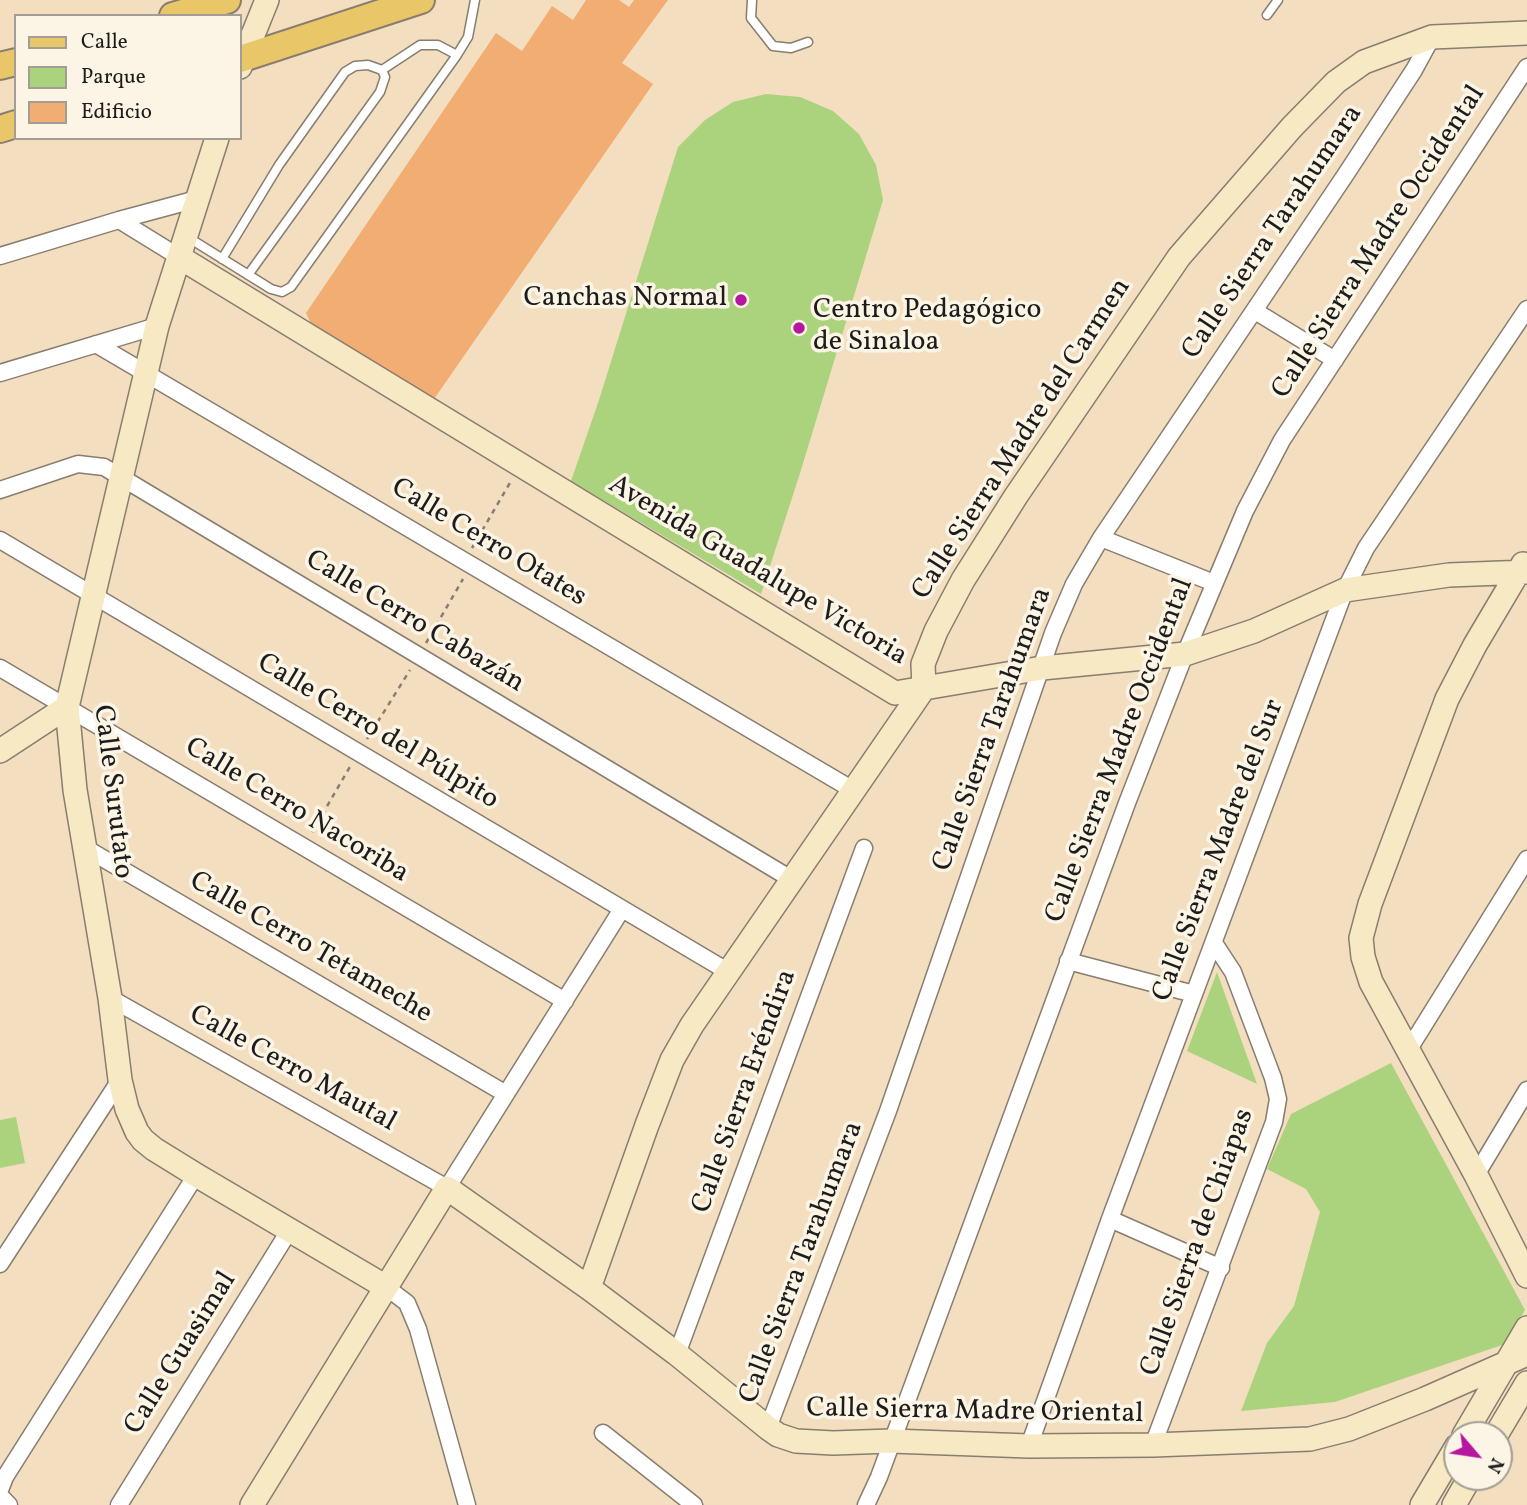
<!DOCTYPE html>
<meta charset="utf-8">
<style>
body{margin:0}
#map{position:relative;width:1527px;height:1505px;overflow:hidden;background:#f3dec0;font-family:Vollkorn,serif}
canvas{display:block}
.legend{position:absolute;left:14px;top:14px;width:228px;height:126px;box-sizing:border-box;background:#fcf5e5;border:2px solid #a29e95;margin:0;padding:9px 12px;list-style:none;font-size:21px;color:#1c1c1c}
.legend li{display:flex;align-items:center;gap:14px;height:35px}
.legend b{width:35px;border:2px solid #a29e95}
.north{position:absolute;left:1443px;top:1421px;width:70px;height:70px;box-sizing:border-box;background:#fcf5e5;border:2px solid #a29e95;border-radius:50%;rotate:119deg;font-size:19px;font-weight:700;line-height:28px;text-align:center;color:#1c1c1c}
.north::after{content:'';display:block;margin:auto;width:24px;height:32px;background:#b5179e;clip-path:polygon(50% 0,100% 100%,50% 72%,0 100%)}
</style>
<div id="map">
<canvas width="1527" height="1505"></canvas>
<ul class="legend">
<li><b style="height:9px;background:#e9c769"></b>Calle</li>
<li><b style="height:19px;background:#abd37e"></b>Parque</li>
<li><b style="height:19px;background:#f2ad73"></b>Edificio</li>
</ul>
<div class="north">N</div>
</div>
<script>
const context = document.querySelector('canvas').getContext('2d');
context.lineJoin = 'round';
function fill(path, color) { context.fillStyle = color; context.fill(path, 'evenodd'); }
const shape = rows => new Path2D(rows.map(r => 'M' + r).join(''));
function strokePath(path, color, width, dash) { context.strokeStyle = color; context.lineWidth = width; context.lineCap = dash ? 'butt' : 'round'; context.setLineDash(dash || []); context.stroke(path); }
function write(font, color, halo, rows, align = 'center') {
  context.font = font + ' Vollkorn,serif'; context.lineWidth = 7; context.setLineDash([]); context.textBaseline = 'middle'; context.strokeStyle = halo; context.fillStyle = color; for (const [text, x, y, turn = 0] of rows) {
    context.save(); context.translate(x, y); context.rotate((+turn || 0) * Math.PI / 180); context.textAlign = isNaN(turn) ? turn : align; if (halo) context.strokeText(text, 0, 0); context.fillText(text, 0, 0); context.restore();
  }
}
fill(shape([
 [766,94,800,97,833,111,859,134,876,165,883,200,801,470,761,594,571,481,599,400,678,147,705,120,733,102],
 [1217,972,1257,1084,1187,1051],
 [1391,1063,1525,1310,1505,1344,1335,1402,1241,1411,1267,1343,1294,1306,1320,1212,1306,1189,1267,1169,1291,1114],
 [16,1117,25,1163,0,1168,0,1120]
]), '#abd37e');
fill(shape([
 [586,0,619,0,629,7,634,0,668,0,622,63,653,84,434,399,314,330,306,313,496,33,522,51,552,6,573,20]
]), '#f2ad73');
const lane = shape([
 [752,0,751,18,773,46,791,48,808,42],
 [1267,15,1278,0],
 [382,70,420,45,438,45,457,55],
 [189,238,271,289,282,292,291,287,457,55,468,37,475,0],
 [222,259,279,165,345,72,355,66,368,65,382,70,385,77,380,92,248,275]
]);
const street = shape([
 [119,220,179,257],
 [0,256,119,220,197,199],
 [1255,311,1335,360],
 [96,344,853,790],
 [0,373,157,326],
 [0,490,78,464,104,467,791,879],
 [1101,538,1214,583],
 [0,540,727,971],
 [0,668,565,1001],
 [87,849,506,1094],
 [1068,961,1194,994],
 [110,998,447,1188,622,909],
 [1409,1049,1527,859],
 [1476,1175,1527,1090],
 [1110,1219,1221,1268],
 [0,1264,120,1080],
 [386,1287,407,1303,418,1329,467,1505],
 [677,1354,864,848],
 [768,1428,888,1111,1053,633,1074,584,1101,538,1346,174,1414,70,1432,37],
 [603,1433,694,1505],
 [1153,1445,1274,1122,1278,1099,1273,1078,1233,972,1214,943],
 [1029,1446,1110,1219,1345,590,1366,548,1527,309],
 [0,1490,5,1477,196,1175],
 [0,1496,9,1505],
 [119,1505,289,1231],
 [866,1505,879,1477,1127,803,1185,654,1245,511,1282,440,1527,67]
]);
const secondary = shape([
 [240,67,267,0],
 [217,138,157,326,67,707,75,790,110,998,120,1080,127,1109,137,1132,143,1140,154,1149,196,1175,386,1287],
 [179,257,895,693,1042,668,1185,654,1254,631,1345,590,1449,575,1527,572],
 [1523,564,1475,645,1447,699,1370,904,1361,938,1363,957,1371,982,1476,1175,1527,1276],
 [0,751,67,707],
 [589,1288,647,1125,672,1060,692,1025,924,688,923,664,936,631,963,580,1016,496,1179,257,1292,127,1336,82,1364,62,1432,37,1527,33],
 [1464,1435,1527,1328],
 [1496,1435,1527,1383],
 [252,1505,447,1188,589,1288,677,1354,768,1428,778,1435,796,1441,833,1443,891,1441,1029,1446,1153,1445,1310,1439,1349,1429,1425,1399,1527,1354],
 [1422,1505,1457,1446],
 [1454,1505,1470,1477]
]);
const primary = shape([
 [173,16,227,0],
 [240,59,421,0],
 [0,66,16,62],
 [0,129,16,124]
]);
strokePath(lane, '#887d6e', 11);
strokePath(street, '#887d6e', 19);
strokePath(secondary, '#887d6e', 26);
strokePath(primary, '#887d6e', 30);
strokePath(shape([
 [472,548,511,481],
 [426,643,463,579],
 [367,739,410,670],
 [312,832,351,765]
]), '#887d6e', 2.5, [5, 5]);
strokePath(lane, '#fff', 8);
strokePath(street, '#fff', 16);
strokePath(secondary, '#f6e9c3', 23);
strokePath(primary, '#e9c769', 26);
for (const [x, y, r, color] of [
 [741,300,7,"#b5179e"],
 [799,328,7,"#b5179e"]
]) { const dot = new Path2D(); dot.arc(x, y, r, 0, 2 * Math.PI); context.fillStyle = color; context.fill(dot); strokePath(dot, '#fcf5e5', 2.5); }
write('28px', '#1c1c1c', '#fcf5e5', [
 ["Calle Sierra Tarahumara",1274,233,-56],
 ["Calle Sierra Madre Occidental",1380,243,-57],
 ["Calle Sierra Madre del Carmen",1023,440,-57],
 ["Calle Cerro Otates",488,544,31],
 ["Avenida Guadalupe Victoria",757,572,31],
 ["Calle Cerro Cabazán",414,623,31],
 ["Calle Sierra Tarahumara",994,730,-70],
 ["Calle Cerro del Púlpito",377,733,31],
 ["Calle Sierra Madre Occidental",1121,751,-69],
 ["Calle Surutato",111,792,83],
 ["Calle Cerro Nacoriba",296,812,31],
 ["Calle Sierra Madre del Sur",1220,851,-69],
 ["Calle Cerro Tetameche",310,949,30],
 ["Calle Cerro Mautal",292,1070,29],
 ["Calle Sierra Eréndira",746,1092,-70],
 ["Calle Sierra de Chiapas",1199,1243,-70],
 ["Calle Sierra Tarahumara",803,1263,-69],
 ["Calle Guasimal",182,1354,-58],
 ["Calle Sierra Madre Oriental",975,1413,1]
]);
write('28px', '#1c1c1c', '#fcf5e5', [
 ["Canchas Normal",727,300],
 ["Centro Pedagógico",813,312,"left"],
 ["de Sinaloa",813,344,"left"]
], 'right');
</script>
